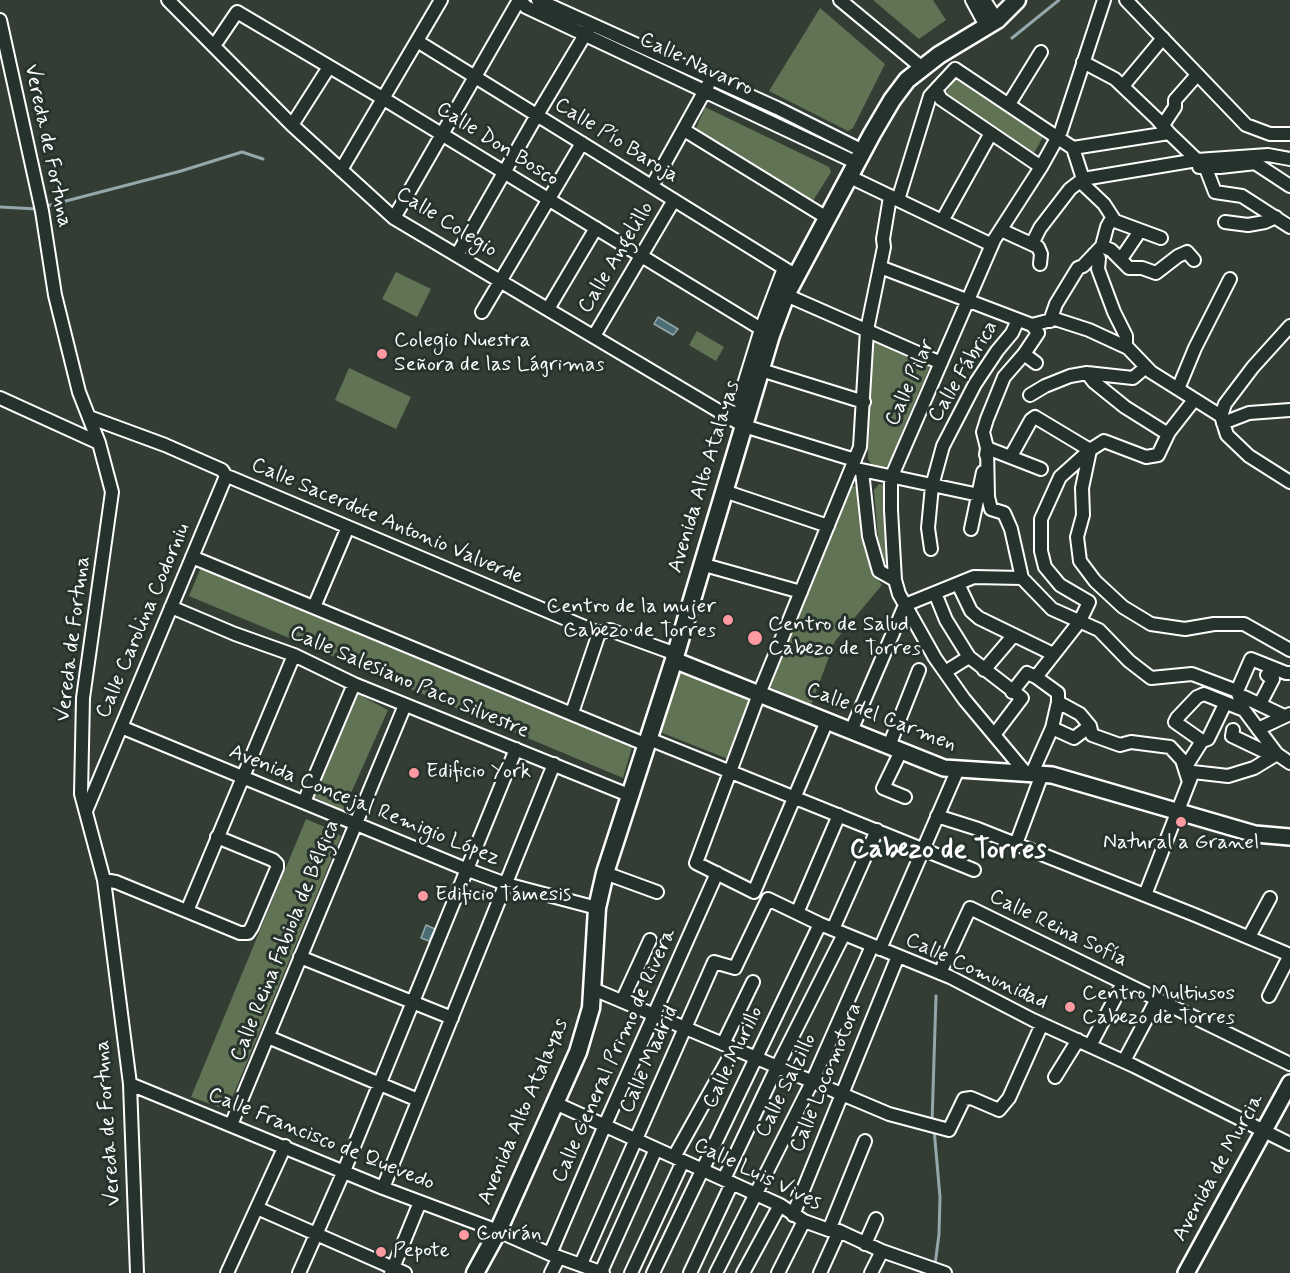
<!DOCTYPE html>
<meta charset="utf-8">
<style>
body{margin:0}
canvas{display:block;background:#333d34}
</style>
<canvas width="1290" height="1273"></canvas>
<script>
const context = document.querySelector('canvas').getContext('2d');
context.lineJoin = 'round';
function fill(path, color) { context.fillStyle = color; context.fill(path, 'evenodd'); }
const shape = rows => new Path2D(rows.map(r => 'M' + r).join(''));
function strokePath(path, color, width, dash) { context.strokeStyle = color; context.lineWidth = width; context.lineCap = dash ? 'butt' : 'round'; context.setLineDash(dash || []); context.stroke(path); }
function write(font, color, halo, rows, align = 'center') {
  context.font = font + ' Mynerve,sans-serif'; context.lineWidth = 6; context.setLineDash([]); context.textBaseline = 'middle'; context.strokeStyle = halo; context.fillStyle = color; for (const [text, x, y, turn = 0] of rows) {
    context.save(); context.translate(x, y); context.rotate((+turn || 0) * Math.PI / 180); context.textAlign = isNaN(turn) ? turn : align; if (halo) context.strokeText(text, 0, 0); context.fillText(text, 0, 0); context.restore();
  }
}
fill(shape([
 [873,0,933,0,946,20,919,39],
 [820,8,885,64,853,128,848,131,769,91],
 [955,79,1043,137,1034,153,945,94],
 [705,107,829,167,831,172,811,204,695,131],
 [396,272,431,289,417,317,382,299],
 [697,331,724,347,716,361,689,345],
 [871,340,930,366,901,434,891,463,882,469,874,468,868,459,869,372],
 [349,368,411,397,396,429,335,400],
 [879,484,886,485,888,563,883,561,878,538,874,490],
 [852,486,857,487,864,540,873,573,882,585,835,641,811,705,770,687],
 [202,565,633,744,623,778,189,596],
 [679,671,752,700,728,759,655,730],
 [356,693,388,710,343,811,312,796],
 [306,819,332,830,332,832,341,836,227,1110,191,1097]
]), '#617355');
const water = shape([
 [658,317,678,329,673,335,654,324,658,317],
 [426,925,435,929,429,941,421,938,426,925]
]);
fill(water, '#4c6d73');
strokePath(water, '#94a7ab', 1.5);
strokePath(shape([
 [1012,38,1059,0],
 [0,207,37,209],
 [43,207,181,171,242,152,263,159],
 [932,1123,936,996],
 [934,1129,940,1197,939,1234,935,1265]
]), '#94a7ab', 3);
const minor = shape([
 [168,0,292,125,394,218,744,426,855,460],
 [520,0,526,7,857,163],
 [538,0,777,108,863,151],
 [840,0,921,67],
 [972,0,986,26],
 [984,0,997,20],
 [1126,0,1246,125,1270,134,1290,134],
 [0,20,42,211,55,295,79,392,99,443,112,492,83,698,81,794,104,880,130,1084,137,1273],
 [417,41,795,275],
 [214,46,237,12,384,99,771,335],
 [1083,62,1115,79,1157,119,1169,133],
 [1123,86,1163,38],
 [936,90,941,99,1041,167],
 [1009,104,1041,52],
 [292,125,329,67],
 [1163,125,1175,107,1175,100,1197,75],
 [684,130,827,218],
 [1073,148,1083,179,1197,160,1268,155,1290,159],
 [1255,163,1290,186],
 [1205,166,1215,192,1242,196,1290,227],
 [1199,167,1220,167,1256,163],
 [341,170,441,0],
 [850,177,992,245],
 [652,186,708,85],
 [898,200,930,96,955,69,1073,148,1169,133,1197,160],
 [394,218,519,0],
 [942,221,991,133],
 [1225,222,1248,225,1265,222,1276,217],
 [1001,230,1038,247,1041,254,1040,264],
 [1032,244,1040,228,1070,189,1083,179,1085,186,1104,204,1115,221,1161,238],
 [1102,246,1111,250,1129,268,1142,268,1156,273,1178,256,1187,252,1194,260],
 [1094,254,1099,258,1098,269,1114,312,1126,336,1126,347],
 [457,255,537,115,589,28],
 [1121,259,1140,231],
 [880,267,1032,325,1055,319,1089,330,1128,348,1151,372,1221,416,1227,435,1249,456,1290,482],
 [786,295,941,363],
 [548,309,596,228],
 [482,312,582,143],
 [1050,321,1056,304,1078,268,1083,266,1102,246,1107,227,1112,218],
 [1032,325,1038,333,1024,354,1036,363],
 [594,336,674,200],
 [761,370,864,402],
 [1087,373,1094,382,1125,407,1168,434],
 [1178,389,1195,348,1230,279],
 [1030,395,1045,386,1070,376,1087,373,1133,378,1146,367],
 [0,398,99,443],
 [1194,400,1169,432,1158,455,1146,457,1104,441,1090,450,1082,488,1083,515,1077,537,1080,561,1095,581,1123,607,1151,624,1185,629,1214,624,1244,624,1290,650],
 [1221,416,1225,404,1253,367,1290,326],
 [89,417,165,445,222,470,226,476,232,478,599,633],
 [733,420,761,329,784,268],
 [1223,423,1249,413,1290,410],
 [986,455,987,448,983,432,987,419,1004,377,1024,354],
 [1011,456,1031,420,1035,417,1090,450,1060,477,1041,519,1041,551,1045,567,1060,585,1089,602,1080,621,1036,677,1058,693,1058,702],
 [852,468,979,495],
 [1041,469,987,448,988,497,991,509,1004,513,1011,529,1022,578,1052,609,1099,630,1129,661,1151,678,1192,674,1237,691,1244,710,1277,754],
 [862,471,869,536,879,571,895,580],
 [724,491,828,526],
 [971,529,983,472],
 [931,549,928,528,932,486,943,446,975,384,997,351,1012,333,1018,320],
 [192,557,647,745],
 [701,564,801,592],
 [958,584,971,611,979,618,1053,654],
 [935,593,946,620,969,657,1022,698,994,735],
 [171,607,235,634,294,655,354,684,631,796],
 [314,607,348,527],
 [599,633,610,630,676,654],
 [984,670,1013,636],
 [945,672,969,657],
 [1237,691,1251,659,1286,673,1290,673],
 [1012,692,1027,673,1036,677],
 [1241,698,1244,697,1284,716],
 [1260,704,1273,679,1267,675],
 [572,713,599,633],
 [827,721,754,892,696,863,759,694,860,447,867,330,884,247,883,239,890,197],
 [121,727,468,870,506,884,597,908],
 [1052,728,1074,738,1090,726],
 [1258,729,1290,714],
 [1233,730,1232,736,1274,756],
 [851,731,905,605,974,577,1022,578],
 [649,739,974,870],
 [1202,741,1208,739,1225,704],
 [889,746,919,670],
 [901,751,883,788,905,797],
 [1185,768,1202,741,1175,722,1177,718,1197,697,1204,694,1244,710],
 [1025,772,964,699,935,658,899,594,895,580,891,510,891,478,994,240,1041,167,1061,131,1104,0],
 [1032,773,1052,728,1058,702,1080,714,1090,726,1092,735,1120,745,1131,742,1170,747,1182,760,1189,782],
 [304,802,354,684],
 [86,811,226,476],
 [937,816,978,829,1195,915,1290,955],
 [1016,844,1042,774],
 [605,873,657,892],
 [104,880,116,882,240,933,248,933,252,927,277,868,277,864,273,860,217,837],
 [1145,895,1193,772,1228,776,1254,768,1277,754,1290,763],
 [187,911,294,655],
 [797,913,839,815],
 [833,929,877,830],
 [1249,937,1270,898],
 [880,949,958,769],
 [300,957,452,1018],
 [940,973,970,908,1290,1064],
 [593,989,889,1114,949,1130,964,1099,971,1098,999,1110,1009,1098,1042,1024],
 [1269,996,1290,955],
 [622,1001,650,940],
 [268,1037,418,1100],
 [723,1044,753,982],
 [1090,1046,1123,983],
 [1124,1061,1157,999],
 [1055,1077,1078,1040],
 [130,1084,383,1188,498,1231,550,1254,603,1273],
 [555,1103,780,1205,804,1221,829,1230,839,1231,882,1251,945,1273],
 [231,1125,405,705],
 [674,1157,734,1049],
 [724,1179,777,1067,844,934],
 [383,1188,554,764],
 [257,1208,405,1273],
 [793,1215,898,956],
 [829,1230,865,1141],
 [865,1244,876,1219],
 [550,1254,605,1125,717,873],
 [581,1264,714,962,735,968,768,899,820,924,950,977,1033,1020,1134,1066,1290,1144],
 [601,1272,656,1149],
 [227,1273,285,1146],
 [299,1273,344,1171,516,749],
 [391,1273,420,1202],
 [551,1273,559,1257],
 [631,1273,683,1161],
 [653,1273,820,924],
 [690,1273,732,1183],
 [716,1273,812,1082,872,946],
 [743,1273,780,1205],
 [778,1273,804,1221],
 [820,1273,839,1231],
 [871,1273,882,1251]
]);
const tertiary = shape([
 [674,660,944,768,1052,775,1255,834,1290,837],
 [1186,1273,1290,1083]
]);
const secondary = shape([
 [475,1273,498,1231,578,1052,591,1008,597,908,605,873,674,660,771,335,786,295,872,134,892,100,907,80,939,55,997,20,1017,0]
]);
strokePath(minor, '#fff', 16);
strokePath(tertiary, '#fff', 20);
strokePath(secondary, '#fff', 21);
strokePath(minor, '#26332d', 12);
strokePath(tertiary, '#26332d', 15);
strokePath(secondary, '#26332d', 16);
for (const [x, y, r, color] of [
 [382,354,6,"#ff9aa2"],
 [728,620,6,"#ff9aa2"],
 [755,638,8,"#ff9aa2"],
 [414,773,6,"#ff9aa2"],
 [1181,822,6,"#ff9aa2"],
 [423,896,6,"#ff9aa2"],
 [1070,1007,6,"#ff9aa2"],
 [464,1235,6,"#ff9aa2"],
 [381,1252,6,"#ff9aa2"]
]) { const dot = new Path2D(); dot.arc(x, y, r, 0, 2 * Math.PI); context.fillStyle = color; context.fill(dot); strokePath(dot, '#26332d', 2); }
write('21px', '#fff', '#26332d', [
 ["Calle Navarro",696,65,25],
 ["Calle Pío Baroja",616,141,32],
 ["Calle Don Bosco",497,145,32],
 ["Vereda de Fortuna",47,146,78],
 ["Calle Colegio",446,223,32],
 ["Calle Angelillo",617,258,-59],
 ["Calle Fábrica",964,372,-59],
 ["Calle Pilar",911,383,-66],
 ["Avenida Alto Atalayas",705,477,-73],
 ["Calle Sacerdote Antonio Valverde",387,522,23],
 ["Calle Carolina Codorniu",144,621,-67],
 ["Vereda de Fortuna",74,639,-83],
 ["Calle Salesiano Paco Silvestre",409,683,23],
 ["Calle del Carmen",881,718,21],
 ["Avenida Concejal Remigio López",364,806,22],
 ["Calle Reina Sofía",1058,929,26],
 ["Calle Reina Fabiola de Bélgica",286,941,-68],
 ["Calle Comunidad",976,972,25],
 ["Calle General Primo de Rivera",615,1056,-66],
 ["Calle Murillo",734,1058,-64],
 ["Calle Madrid",650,1060,-66],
 ["Calle Locomotora",827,1078,-68],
 ["Calle Salzillo",787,1086,-64],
 ["Avenida Alto Atalayas",524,1112,-67],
 ["Vereda de Fortuna",109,1123,-94],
 ["Calle Francisco de Quevedo",321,1140,22],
 ["Avenida de Murcia",1219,1168,-61],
 ["Calle Luis Vives",757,1175,26]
]);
write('21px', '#fff', '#26332d', [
 ["Colegio Nuestra",394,342],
 ["Señora de las Lágrimas",394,366],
 ["Centro de la mujer",716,608,"right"],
 ["Cabezo de Torres",716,632,"right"],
 ["Centro de Salud",768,626],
 ["Cabezo de Torres",768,650],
 ["Edificio York",426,773],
 ["Natural a Granel",1181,844,"center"],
 ["Edificio Támesis",435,896],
 ["Centro Multiusos",1082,995],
 ["Cabezo de Torres",1082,1019],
 ["Covirán",476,1235],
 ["Pepote",393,1252]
], 'left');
write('bold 27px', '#fff', '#26332d', [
 ["Cabezo de Torres",948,851]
]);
</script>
